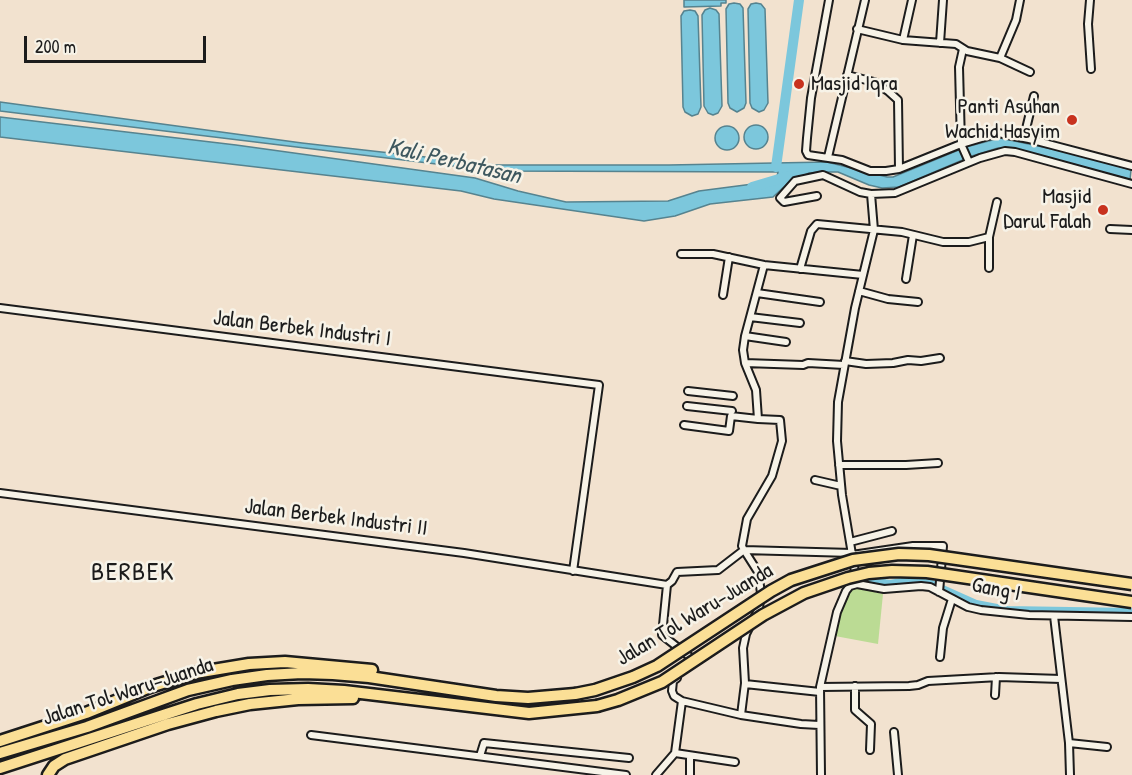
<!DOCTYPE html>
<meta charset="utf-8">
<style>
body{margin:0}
#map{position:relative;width:1132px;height:775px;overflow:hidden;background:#f2e2cf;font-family:"Patrick Hand",sans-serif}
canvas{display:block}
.scale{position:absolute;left:24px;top:36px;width:182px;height:27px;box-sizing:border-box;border:3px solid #1c1c1c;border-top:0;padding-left:8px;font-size:18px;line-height:21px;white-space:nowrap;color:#1c1c1c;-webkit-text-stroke:4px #f7f3e8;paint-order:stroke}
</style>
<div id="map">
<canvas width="1132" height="775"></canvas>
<div class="scale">200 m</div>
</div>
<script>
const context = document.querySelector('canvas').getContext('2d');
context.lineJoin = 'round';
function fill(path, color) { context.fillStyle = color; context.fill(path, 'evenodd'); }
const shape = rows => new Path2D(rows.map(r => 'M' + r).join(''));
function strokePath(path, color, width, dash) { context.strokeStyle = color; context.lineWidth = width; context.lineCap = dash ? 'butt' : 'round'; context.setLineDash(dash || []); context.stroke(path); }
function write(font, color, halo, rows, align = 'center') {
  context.font = font + ' "Patrick Hand",sans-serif'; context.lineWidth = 5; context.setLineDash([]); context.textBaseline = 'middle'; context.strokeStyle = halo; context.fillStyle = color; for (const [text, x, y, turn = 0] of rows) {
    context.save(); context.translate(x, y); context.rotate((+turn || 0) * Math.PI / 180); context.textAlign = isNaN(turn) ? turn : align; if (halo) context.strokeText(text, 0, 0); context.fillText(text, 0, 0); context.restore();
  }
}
fill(shape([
 [857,588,883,594,878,644,835,636,841,602,850,589]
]), '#bbdb94');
const water = shape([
 [684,0,726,0,726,3,721,3,721,6,684,7,684,0],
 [734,3,740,4,743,8,746,103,744,108,737,112,730,108,728,103,726,9,729,4,734,3],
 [756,3,761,4,765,9,768,103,764,110,759,112,752,108,750,103,748,9,751,4,756,3],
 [710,8,716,10,719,14,722,106,718,113,713,115,708,113,704,106,702,15,705,10,710,8],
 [690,10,695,11,698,16,701,107,698,114,692,116,685,112,683,107,681,16,684,11,690,10],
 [0,102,302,143,496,165,669,165,827,162,887,177,893,177,966,147,1000,138,1086,156,1131,170,1130,180,1015,149,998,148,972,156,899,187,882,188,869,185,838,172,822,172,809,173,787,184,773,197,710,204,675,216,644,221,494,199,461,191,0,137,0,117,236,145,475,178,518,191,566,202,668,201,699,191,776,181,778,172,494,171,0,111,0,102],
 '744 137a12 12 0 1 1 24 0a12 12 0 1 1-24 0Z',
 '715 138a12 12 0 1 1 24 0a12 12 0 1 1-24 0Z'
]);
fill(water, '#7cc7dc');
strokePath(water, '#56838f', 1.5);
strokePath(shape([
 [776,167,799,0],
 [752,187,789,176],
 [870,582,890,585,920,580,976,605,1007,611,1132,613]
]), '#7cc7dc', 10);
const minor = shape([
 [829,0,811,98,807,138,806,151,808,155,842,160,870,171,886,171,899,169,961,144,998,133,1029,139,1132,166],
 [1090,0,1088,24,1091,69],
 [857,29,903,40,956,44,967,51,1000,58,1030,72],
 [903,40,912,0],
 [940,43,943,0],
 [963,49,959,67,961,144,969,162],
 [1000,58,1016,20,1020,0],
 [847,75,874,82,888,91,898,100,899,169],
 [1024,137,1034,96],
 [828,157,865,0],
 [817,196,784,202,780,198,795,181,823,175,860,192,871,194,895,193,980,158,1005,151,1015,152,1132,184],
 [1110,229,1132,230],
 [681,254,713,254,764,265,863,275],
 [989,268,989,237],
 [800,269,811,231,817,224,902,232,943,242,969,242,989,237,997,202],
 [906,279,913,235],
 [859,291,888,299,918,302],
 [757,293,820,302],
 [723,295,729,257],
 [0,308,599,385,573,571],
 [750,317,800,323],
 [745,336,786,342],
 [845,361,866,364,893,363,908,360,921,361,940,358],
 [745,363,803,365,808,363,844,365],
 [688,391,733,396],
 [687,406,732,411],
 [684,425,729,431,731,416,758,419],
 [839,465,906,465,938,463],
 [815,480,841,486],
 [0,493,464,553,667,585],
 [850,542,892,531],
 [744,550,742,546,747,519,772,476,782,441,780,420,758,419,756,390,745,363,743,350,745,336,764,265],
 [852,555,913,546,943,546,939,592],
 [856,578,842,495,837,441,838,402,855,308,874,230,871,194],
 [667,585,662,635,695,661],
 [667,585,672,581,677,572,718,570,744,550,852,553],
 [1054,616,1069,743,1070,775],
 [940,657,943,628,952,599],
 [677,678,673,681,672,691,674,696,682,701,741,715,801,724,819,725],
 [745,684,820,692],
 [855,686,855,710,871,724,870,750],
 [820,687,909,686,918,685,928,681,999,677,1061,679],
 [995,695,996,677],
 [741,715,745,683,743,648,746,634,759,608,761,593,758,572,744,550],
 [894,732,898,775],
 [311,735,626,775],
 [1069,743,1107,747],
 [675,753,735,762],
 [675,753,682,701],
 [480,756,484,743,629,758],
 [690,756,690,775],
 [656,775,675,753],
 [821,775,820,687,837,612,846,591,850,586,857,584,884,589,921,586,930,587,968,607,981,610,1029,615,1132,617]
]);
const motorway = shape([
 [0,741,86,713,150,687,195,673,249,664,285,662,372,670],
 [0,753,87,727,188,690,232,680,267,675,302,673,333,674,369,677,496,696,528,698,575,694],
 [0,768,197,704,238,694,270,690,308,689,344,691,529,713,597,706],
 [48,775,54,766,65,759,168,724,216,711,250,704,298,699,353,698]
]);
strokePath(minor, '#1c1c1c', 10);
strokePath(motorway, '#1c1c1c', 15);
strokePath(minor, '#f7f3e8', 6);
strokePath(motorway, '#fbdf96', 10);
const motorwayBridge = shape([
 [575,694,595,690,633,677,657,666,771,591,791,580,853,560,899,554,929,555,1132,584],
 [597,706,618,700,662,682,763,615,804,593,848,578,869,573,892,571,927,572,1132,602]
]);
strokePath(motorwayBridge, '#1c1c1c', 15, []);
strokePath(motorwayBridge, '#fbdf96', 10);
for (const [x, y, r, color] of [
 [799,84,6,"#c8321e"],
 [1072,120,6,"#c8321e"],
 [1103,210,6,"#c8321e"]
]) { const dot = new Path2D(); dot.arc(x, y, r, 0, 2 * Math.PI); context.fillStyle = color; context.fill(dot); strokePath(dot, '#f7f3e8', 2); }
write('22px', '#1c1c1c', '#f7f3e8', [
 ["Masjid Iqra",811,84,"left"],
 ["Panti Asuhan",1060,107],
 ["Wachid Hasyim",1060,132],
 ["Masjid",1091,197],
 ["Darul Falah",1091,222]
], 'right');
write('22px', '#1c1c1c', '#f7f3e8', [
 ["Jalan Berbek Industri I",302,329,7],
 ["Jalan Berbek Industri II",336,518,7],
 ["Gang I",996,590,11],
 ["Jalan Tol Waru–Juanda",695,615,-31],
 ["Jalan Tol Waru–Juanda",128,692,-18]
]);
write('italic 24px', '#3e585f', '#f7f3e8', [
 ["Kali Perbatasan",454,162,13]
]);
context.letterSpacing = '1.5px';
write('26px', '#1c1c1c', '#f7f3e8', [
 ["BERBEK",133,573]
]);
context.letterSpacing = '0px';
</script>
